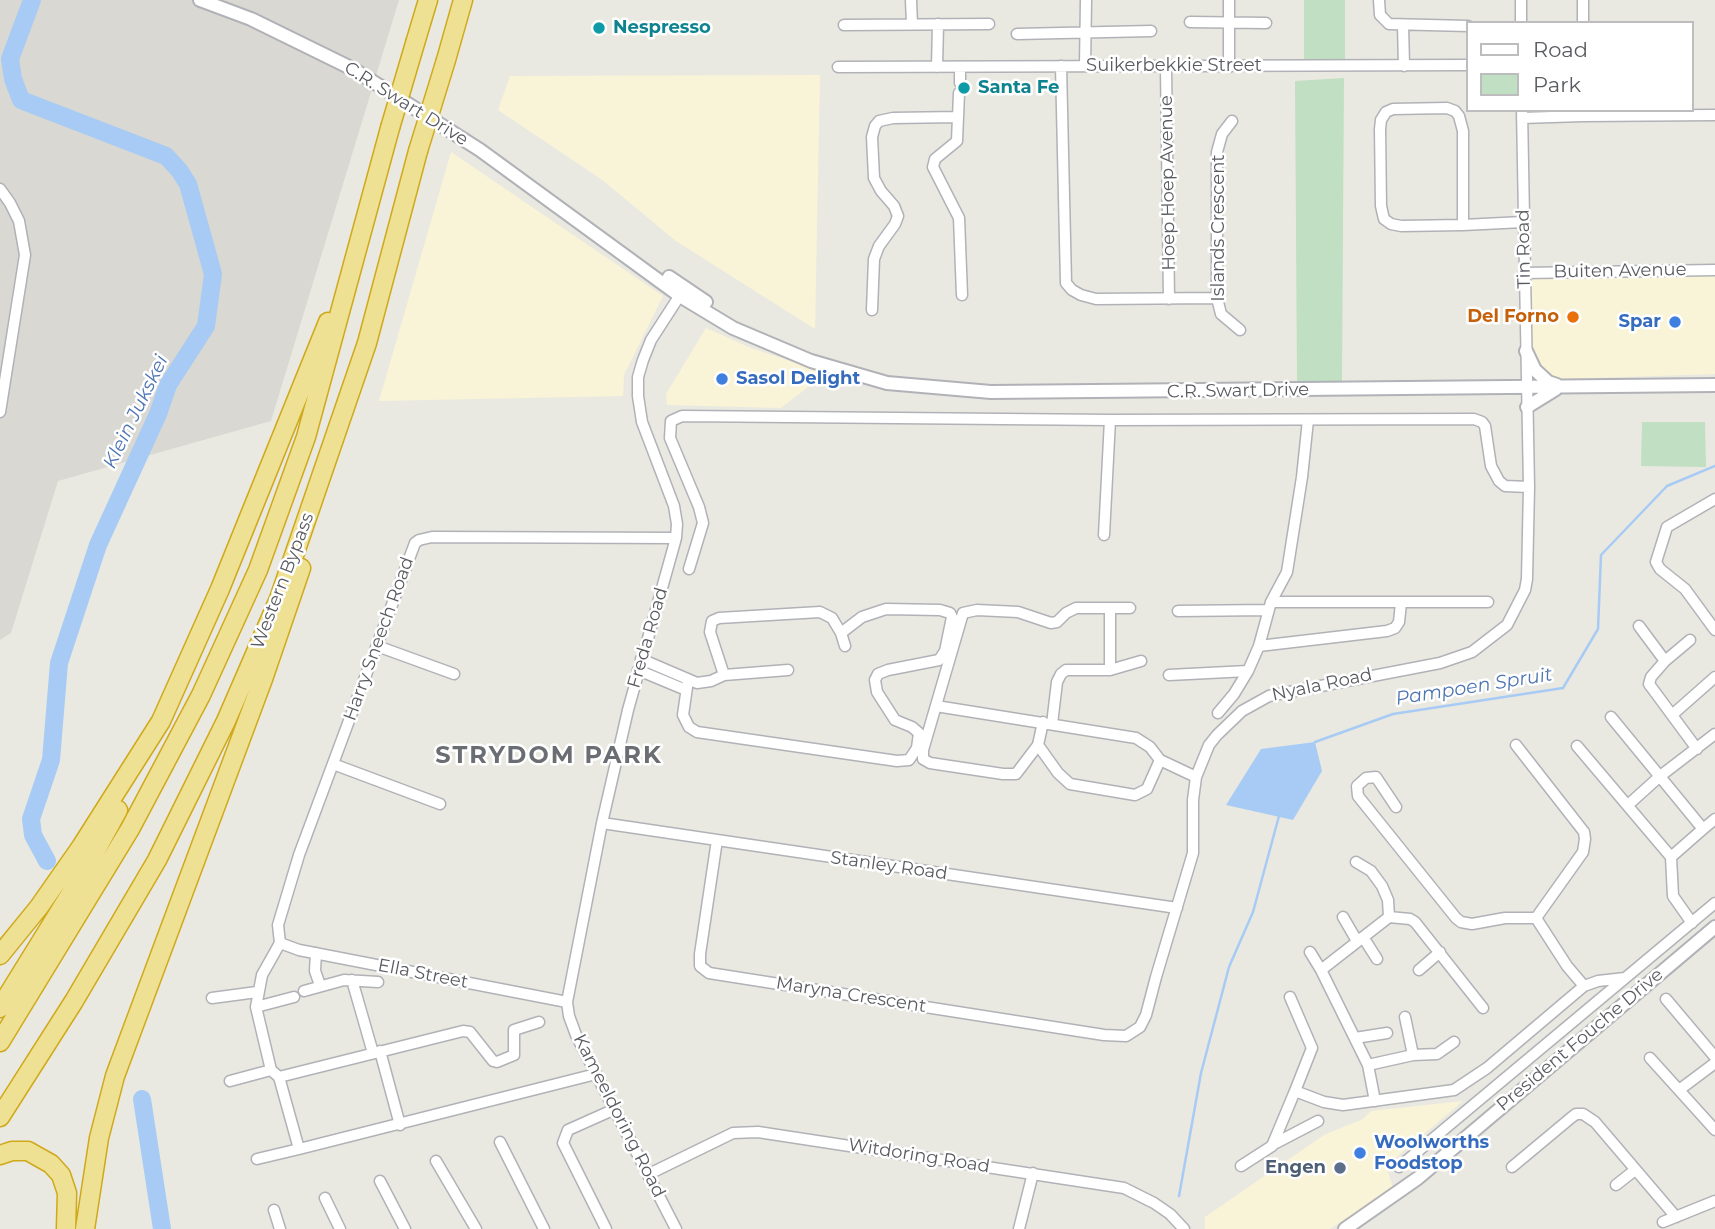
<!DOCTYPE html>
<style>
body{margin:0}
#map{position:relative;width:1715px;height:1229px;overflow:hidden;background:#eae9e1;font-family:Montserrat,sans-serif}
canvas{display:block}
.legend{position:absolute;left:1466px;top:21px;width:228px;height:91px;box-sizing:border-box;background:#fff;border:2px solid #bdbdbf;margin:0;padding:9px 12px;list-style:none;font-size:21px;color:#595b60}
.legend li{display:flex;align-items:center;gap:14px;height:35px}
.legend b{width:35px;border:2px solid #bdbdbf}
</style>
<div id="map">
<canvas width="1715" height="1229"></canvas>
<ul class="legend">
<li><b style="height:9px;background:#fff"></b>Road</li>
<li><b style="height:19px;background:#c0dfc3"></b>Park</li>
</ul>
</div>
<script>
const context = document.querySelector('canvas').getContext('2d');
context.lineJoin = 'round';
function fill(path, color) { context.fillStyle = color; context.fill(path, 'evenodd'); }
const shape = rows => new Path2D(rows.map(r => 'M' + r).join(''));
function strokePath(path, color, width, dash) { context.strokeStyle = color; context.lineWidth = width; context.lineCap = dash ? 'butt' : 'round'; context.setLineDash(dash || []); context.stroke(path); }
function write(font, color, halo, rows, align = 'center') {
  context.font = font + ' Montserrat,sans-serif'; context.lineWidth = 5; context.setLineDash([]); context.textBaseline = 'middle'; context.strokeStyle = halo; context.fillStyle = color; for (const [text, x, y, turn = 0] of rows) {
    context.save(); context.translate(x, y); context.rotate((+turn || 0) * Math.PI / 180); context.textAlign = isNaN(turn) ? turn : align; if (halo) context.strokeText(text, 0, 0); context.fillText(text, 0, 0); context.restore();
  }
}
fill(shape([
 [820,75,815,329,676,241,601,179,498,110,510,76],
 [451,152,663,296,624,375,623,396,379,401],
 [1715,274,1715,374,1532,380,1529,278],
 [706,328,751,348,826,373,781,408,667,405,666,394],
 [1463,1101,1386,1166,1393,1188,1330,1229,1205,1229,1205,1217,1324,1135,1363,1119,1371,1111]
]), '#f9f4d7');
fill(shape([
 [0,0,399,0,271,421,58,481,11,633,0,640]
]), '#d9d8d3');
fill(shape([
 [1304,0,1345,0,1345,61,1304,61],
 [1344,78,1342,381,1297,381,1295,81],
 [1642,422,1705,422,1706,467,1641,466]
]), '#c0dfc3');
fill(shape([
 [1315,742,1322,771,1293,820,1226,805,1261,749]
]), '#a7cbf4');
strokePath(shape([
 [1315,742,1393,714,1563,688,1598,629,1601,555,1667,486,1715,466],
 [1179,1196,1201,1073,1229,967,1253,912,1279,816]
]), '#a7cbf4', 2.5);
strokePath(shape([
 [32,0,10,59,13,79,21,100,166,156,179,170,188,184,213,274,206,326,168,385,158,414,98,545,59,663,51,760,31,819,33,835,47,861],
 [142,1099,162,1229]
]), '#a7cbf4', 18);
const minor = shape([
 [911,0,912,24],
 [1229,0,1229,67],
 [1379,0,1380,15,1389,24,1468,26],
 [1521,0,1521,23],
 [1190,22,1266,23],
 [1583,23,1583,0],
 [844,25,989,24],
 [1403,25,1404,66],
 [1017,34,1151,31],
 [1061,66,1066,283,1072,290,1081,295,1096,299,1217,298],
 [1085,66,1086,0],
 [838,67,1468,65],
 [937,67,938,24],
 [1166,67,1169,299],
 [960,83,960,67],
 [959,93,957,141,935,159,933,167,959,218,962,295],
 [1582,110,1582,116,1715,115],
 [1522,118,1582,116],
 [1232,121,1222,134,1217,152,1217,298,1221,314,1240,330],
 [0,189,10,203,19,221,25,255,0,412],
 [1463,225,1463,131,1459,116,1455,111,1447,108,1393,109,1386,112,1381,120,1380,129,1381,206,1384,219,1391,224,1401,226,1463,225,1523,222],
 [1524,273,1715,270],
 [872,310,874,259,879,246,895,224,898,216,894,206,881,191,874,178,872,137,875,126,879,121,893,118,958,117],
 [1715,499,1667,527,1656,562,1660,569,1685,589,1715,630],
 [1104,535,1110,420],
 [689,569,703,523,699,507,670,438,671,421,682,416,1110,420,1474,419,1482,422,1485,426,1491,466,1499,481,1505,486,1529,487],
 [1271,602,1488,602],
 [1178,611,1268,610],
 [1639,626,1665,661],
 [1690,640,1665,661,1651,677,1649,684,1697,749],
 [377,646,454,674],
 [1259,646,1387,631,1395,628,1399,622,1401,603],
 [641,659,697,683,711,681,724,675,788,670],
 [638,670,686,690],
 [1110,670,1110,609],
 [724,675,710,632,712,621,719,618,820,612,832,618,841,633,845,646],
 [1169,675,1248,671],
 [688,680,683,715,689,727,697,732,897,761,909,760,917,748,919,733,912,727,895,720,877,692,875,680,878,674,888,670,939,660,945,651,952,617,950,613,940,610,886,609,862,617,841,633],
 [936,706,1136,738,1150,747,1160,760,1196,777],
 [1218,713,1234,694,1248,671,1259,646,1271,602,1287,572,1302,477,1308,420],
 [1672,715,1715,677],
 [1611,717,1703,829,1671,857],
 [1043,722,1038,745,1016,774,1003,774,930,763,923,759,923,750,963,613,977,610,1018,612,1051,623,1057,622,1066,613,1076,608,1130,608],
 [1052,724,1057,682,1061,674,1066,670,1110,670,1141,661],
 [1038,745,1058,773,1070,784,1135,795,1147,789,1160,760],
 [1516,745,1584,832,1585,839,1583,852,1536,918],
 [1577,746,1671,857,1673,896,1692,923],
 [333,764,440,804],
 [1628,805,1659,777,1715,734],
 [1396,807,1376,777,1366,778,1357,786,1358,796,1456,918,1461,922,1472,924,1505,918,1536,918,1567,966,1584,986],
 [602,823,1177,908],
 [1703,829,1715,819],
 [717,840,700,954,700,966,709,973,1104,1035,1126,1036,1140,1027,1146,1015,1156,977,1193,853,1193,800,1196,777,1209,745,1217,735,1242,711,1269,696,1440,663,1472,652,1507,625,1525,590,1527,579,1529,487,1522,110],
 [1356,862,1371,871,1382,886,1388,900,1389,917],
 [1343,917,1357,941],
 [1363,937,1377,959],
 [280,943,278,925,299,855,415,543,419,540,432,537,676,538],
 [280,943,262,975,256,1007,271,1070,279,1077,299,1149,596,1074],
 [280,943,299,950,567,1002],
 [1310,952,1321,970,1368,1065,1375,1101],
 [316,953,315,971,320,985],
 [1321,970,1389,917,1410,919,1415,922,1483,1008],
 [1419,970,1440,952],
 [352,980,373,1053],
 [304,991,344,980,378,982],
 [1290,997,1312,1048,1295,1091,1324,1102,1343,1105,1454,1090,1487,1068,1584,986,1598,981,1625,978],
 [212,998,257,992],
 [1666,999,1715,1057],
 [256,1007,294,997],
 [1405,1017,1413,1055],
 [1355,1038,1387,1033],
 [380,1051,400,1125],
 [1650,1058,1715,1130],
 [1368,1065,1413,1055,1437,1054,1454,1042],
 [279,1077,463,1031,470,1032,493,1061,497,1062,514,1055,514,1030,539,1022],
 [230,1081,271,1070],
 [1679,1090,1715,1063],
 [500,1142,544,1229],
 [1272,1145,1318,1121],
 [257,1159,299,1149],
 [436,1161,476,1229],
 [1241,1166,1272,1146,1295,1091],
 [1399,1167,1715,903],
 [1512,1167,1572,1117,1576,1114,1583,1114,1595,1122,1676,1217],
 [649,1174,733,1133,758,1132,1124,1188,1154,1203,1170,1214,1184,1229],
 [380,1181,405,1229],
 [1616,1185,1635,1170],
 [325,1198,340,1229],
 [274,1210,280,1229],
 [1663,1222,1715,1201],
 [606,1229,563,1143,568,1130,615,1109],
 [676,1229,576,1035,569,1016,567,1002,602,823,628,710,676,538,677,524,674,506,642,422,638,396,638,377,643,360,651,340,682,292],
 [1019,1229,1033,1173]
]);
const tertiary = shape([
 [200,0,251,19,353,69,480,150,680,296,733,328,811,361,887,383,991,392,1715,385],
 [669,277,706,302],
 [1526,351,1535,370,1548,382,1557,385],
 [1527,407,1556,389],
 [1345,1229,1418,1178,1715,927]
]);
const motorway = shape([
 [416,40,428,0],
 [446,60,463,0],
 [0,955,39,907,81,847,161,721,220,589,328,322],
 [0,1008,84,872,118,810],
 [0,1042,130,829,201,695,258,570,306,437,390,128],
 [0,1117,74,1001,157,860,226,721,279,599,367,343,418,151],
 [0,1155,12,1151,28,1151,51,1164,61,1175,67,1193,66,1229],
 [85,1229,99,1138,115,1076,263,679,301,568]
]);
strokePath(minor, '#b1b2b7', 13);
strokePath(tertiary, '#b1b2b7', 16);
strokePath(motorway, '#d0a91b', 21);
strokePath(minor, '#fff', 10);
strokePath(tertiary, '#fff', 12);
strokePath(motorway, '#efe193', 18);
const motorwayBridge = shape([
 [390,128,416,40],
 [418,151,446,60]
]);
strokePath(motorwayBridge, '#d0a91b', 21, []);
strokePath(motorwayBridge, '#efe193', 18);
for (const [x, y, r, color] of [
 [599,28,7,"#0f9aa8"],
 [964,88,7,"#0f9aa8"],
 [1573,317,7,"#e8710a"],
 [1675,322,7,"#3f7fe0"],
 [722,379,7,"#3f7fe0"],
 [1360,1153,7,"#3f7fe0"],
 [1340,1168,7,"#5c6f8a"]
]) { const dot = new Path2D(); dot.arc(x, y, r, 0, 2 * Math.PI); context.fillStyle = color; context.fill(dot); strokePath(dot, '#fff', 2.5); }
write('bold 18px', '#0d838f', '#fff', [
 ["Nespresso",613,28],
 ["Santa Fe",978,88]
], 'left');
write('18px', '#595b60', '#fff', [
 ["Suikerbekkie Street",1174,66],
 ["C.R. Swart Drive",406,104,32],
 ["Hoep Hoep Avenue",1168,183,-91],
 ["Islands Crescent",1219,228,-90],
 ["Tin Road",1524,249,-91],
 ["Buiten Avenue",1620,271,-1],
 ["C.R. Swart Drive",1238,391,-1],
 ["Western Bypass",283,581,-69],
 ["Freda Road",648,638,-74],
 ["Harry Sneech Road",379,639,-70],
 ["Nyala Road",1322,685,-12],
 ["Stanley Road",889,866,8],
 ["Ella Street",423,974,11],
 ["Maryna Crescent",851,995,9],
 ["President Fouche Drive",1580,1040,-40],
 ["Kameeldoring Road",619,1116,63],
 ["Witdoring Road",919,1156,9]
]);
write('bold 18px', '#c56008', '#fff', [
 ["Del Forno",1559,317]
], 'right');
write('bold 18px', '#366cbe', '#fff', [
 ["Spar",1661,322,"right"],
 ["Sasol Delight",736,379],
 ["Woolworths",1374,1143],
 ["Foodstop",1374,1164]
], 'left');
write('bold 18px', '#4e5e75', '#fff', [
 ["Engen",1326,1168]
], 'right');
write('italic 19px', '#4e75b3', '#fff', [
 ["Klein Jukskei",136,412,-64],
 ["Pampoen Spruit",1474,687,-9]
]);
context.letterSpacing = '2px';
write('bold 24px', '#6a6d72', '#fff', [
 ["STRYDOM PARK",549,756]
]);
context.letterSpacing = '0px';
</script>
